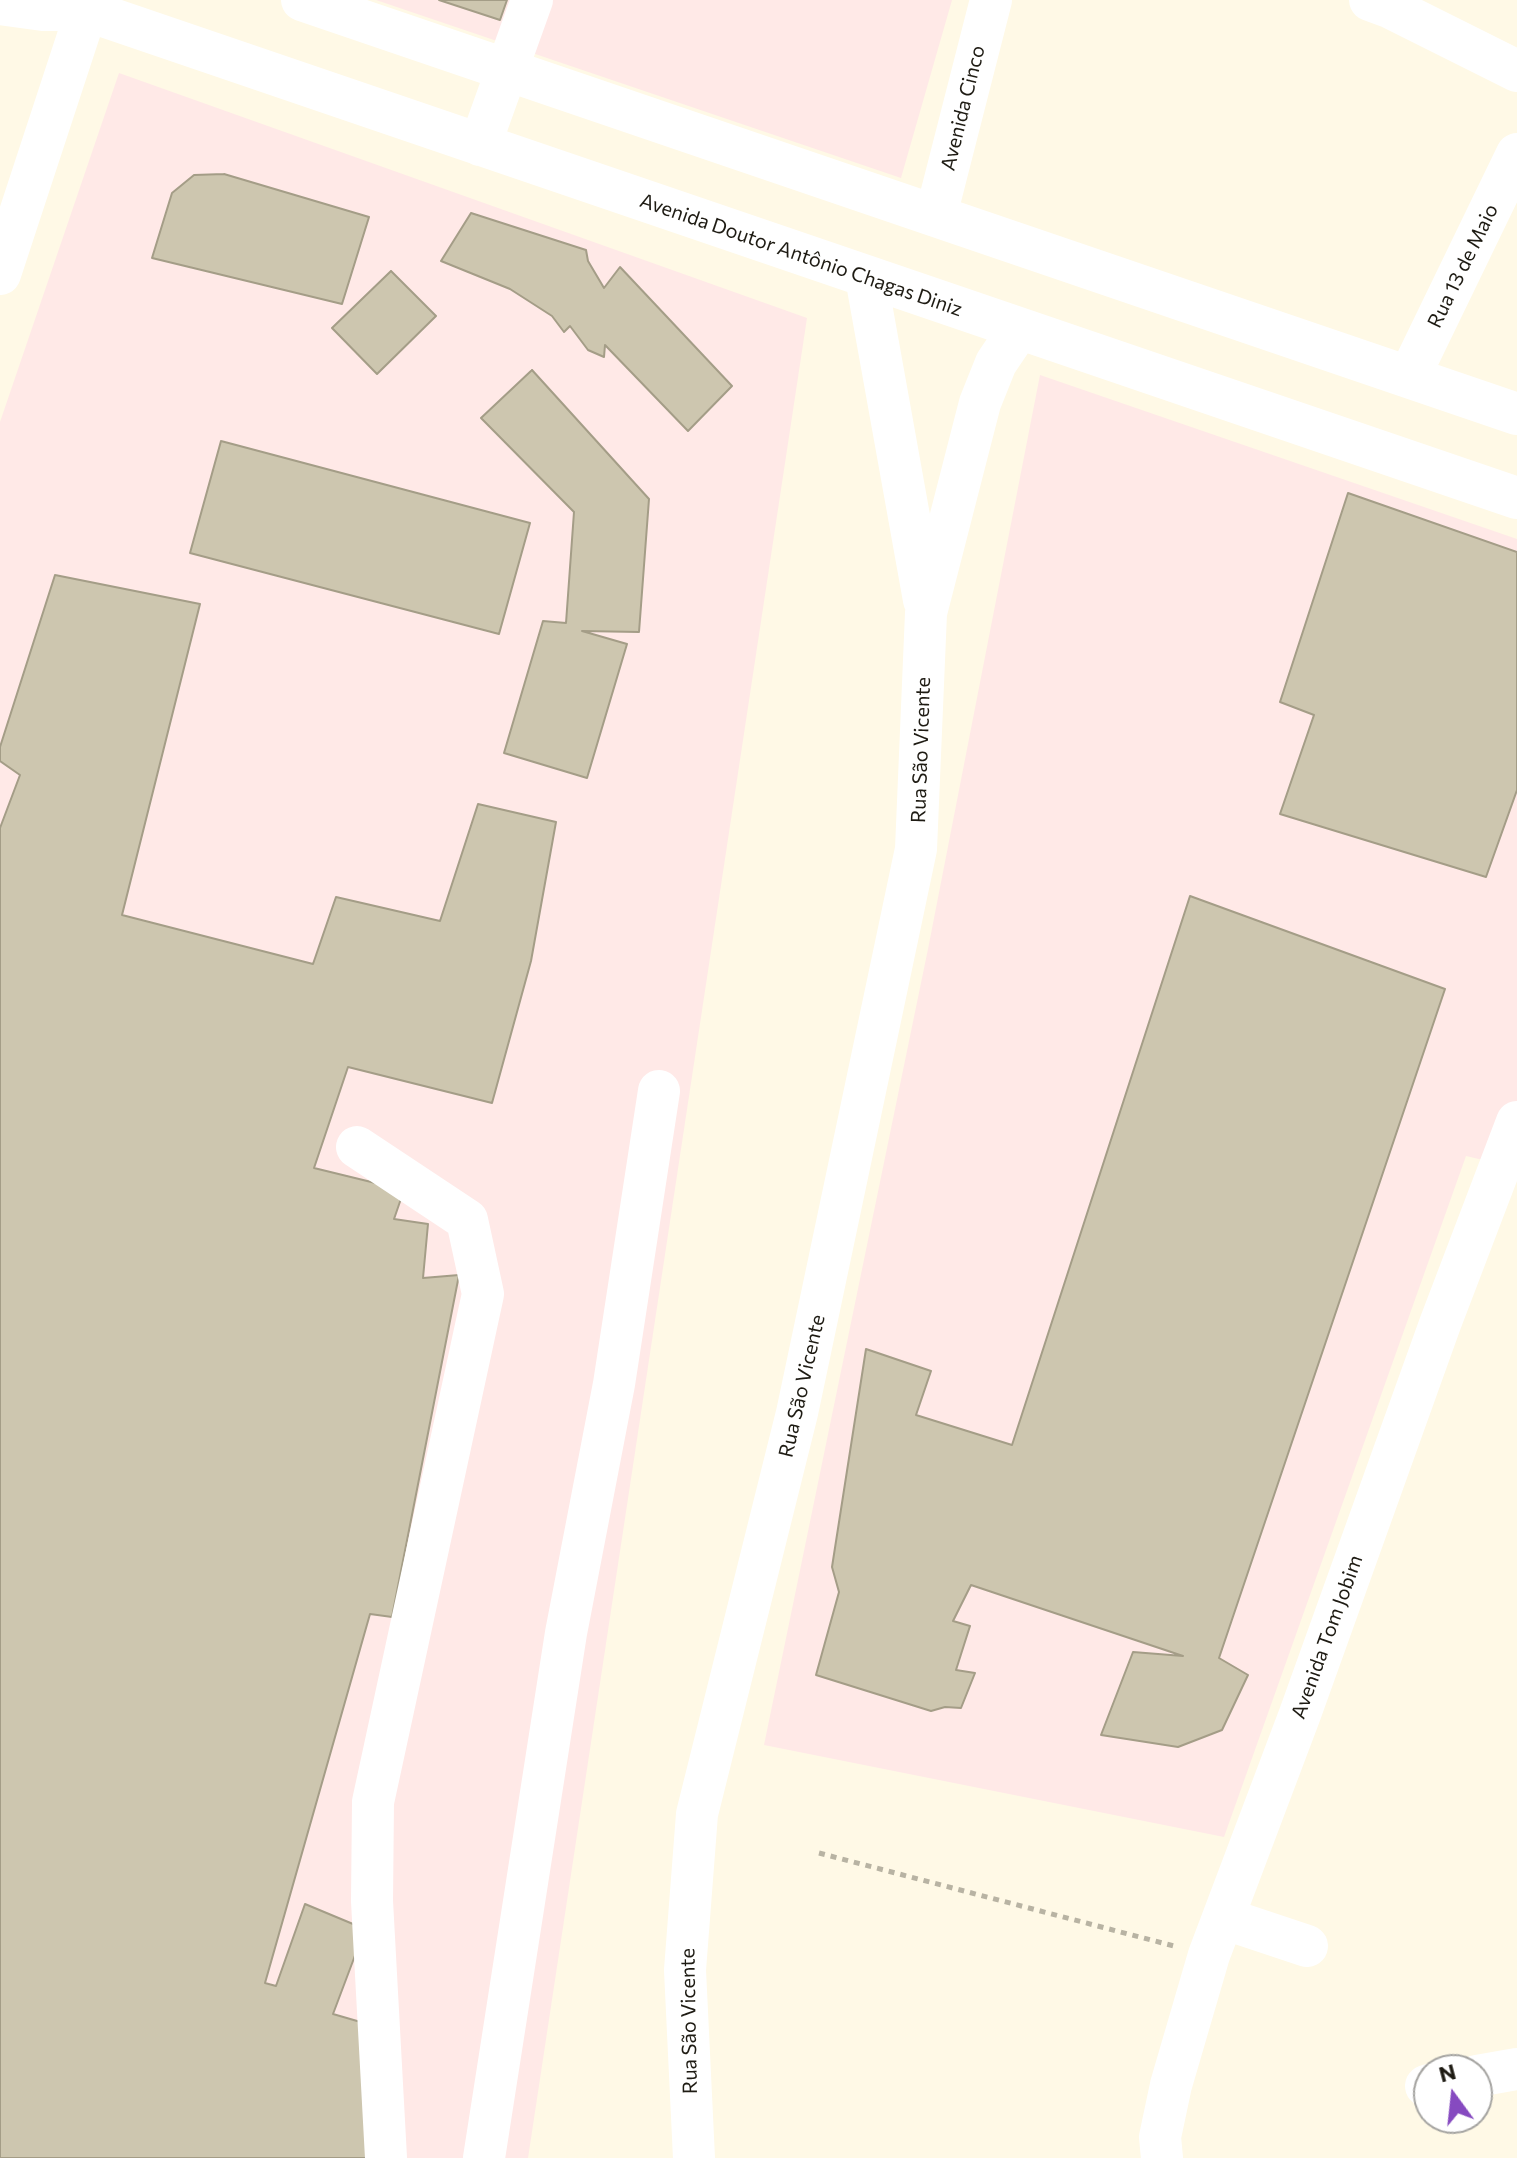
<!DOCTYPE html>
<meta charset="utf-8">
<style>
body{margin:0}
#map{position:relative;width:1517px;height:2158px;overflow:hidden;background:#fff9e6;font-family:Commissioner,sans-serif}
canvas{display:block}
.north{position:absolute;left:1413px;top:2054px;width:80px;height:80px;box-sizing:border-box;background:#fff;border:2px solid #a5a4a1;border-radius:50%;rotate:345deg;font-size:22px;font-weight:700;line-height:32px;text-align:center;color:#1e1b13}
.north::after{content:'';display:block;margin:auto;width:28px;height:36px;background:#864ac0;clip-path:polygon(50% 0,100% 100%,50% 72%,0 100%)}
</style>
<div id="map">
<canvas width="1517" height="2158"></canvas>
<div class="north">N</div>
</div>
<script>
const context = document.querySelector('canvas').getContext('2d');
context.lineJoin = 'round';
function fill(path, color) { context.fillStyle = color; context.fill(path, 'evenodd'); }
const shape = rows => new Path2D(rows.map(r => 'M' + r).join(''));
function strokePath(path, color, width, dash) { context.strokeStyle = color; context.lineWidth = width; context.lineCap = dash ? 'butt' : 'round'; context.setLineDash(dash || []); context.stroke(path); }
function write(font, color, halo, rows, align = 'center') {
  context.font = font + ' Commissioner,sans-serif'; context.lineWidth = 6; context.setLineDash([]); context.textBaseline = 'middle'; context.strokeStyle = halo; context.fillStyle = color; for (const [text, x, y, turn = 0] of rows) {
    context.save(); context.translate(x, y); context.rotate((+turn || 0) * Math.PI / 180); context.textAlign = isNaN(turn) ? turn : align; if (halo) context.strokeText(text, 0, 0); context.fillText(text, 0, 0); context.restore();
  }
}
fill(shape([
 [376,0,952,0,901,178],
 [119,73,807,318,528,2158,0,2158,0,422],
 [1040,375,1517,539,1517,1168,1466,1156,1224,1837,764,1745,928,949]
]), '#ffe9e7');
const building = shape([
 [439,0,507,0,500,20,439,0],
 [224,174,369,217,342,304,152,258,172,193,194,175,224,174],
 [471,213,586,250,588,261,604,288,620,267,732,386,688,431,605,345,604,357,588,350,570,326,564,332,552,316,510,289,441,261,471,213],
 [391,271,436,316,377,374,332,328,391,271],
 [532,370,649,499,639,632,582,631,627,644,587,778,504,753,543,621,566,623,574,512,481,418,532,370],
 [221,441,530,523,499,634,190,553,221,441],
 [1348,493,1517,552,1517,790,1486,877,1280,814,1314,715,1280,702,1348,493],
 [55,575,200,604,122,915,313,964,336,897,440,921,478,804,556,822,531,961,492,1103,348,1067,314,1168,404,1190,394,1219,428,1224,423,1278,459,1275,392,1617,370,1614,265,1983,276,1986,305,1904,365,1929,333,2014,364,2023,374,2158,0,2158,0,828,20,775,0,761,0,747,55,575],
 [1190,896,1445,989,1219,1658,1248,1675,1222,1730,1178,1747,1101,1735,1133,1652,1183,1656,971,1585,953,1621,970,1626,956,1670,975,1673,961,1708,945,1707,931,1711,816,1675,839,1592,832,1567,866,1349,931,1371,916,1415,1012,1445,1190,896]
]);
fill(building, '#cdc6af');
strokePath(building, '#a49d87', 2);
strokePath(shape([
 [819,1853,1174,1946]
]), '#b8b3a3', 5, [6, 6]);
strokePath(shape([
 [302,0,1517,414],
 [1370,0,1389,7,1517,71],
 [0,4,43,10,86,10,1517,498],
 [480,145,532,0],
 [936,215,991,0],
 [0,274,90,0],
 [866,277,924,600],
 [1409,377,1517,154],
 [357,1147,467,1220,483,1294,373,1802,372,1901,386,2158],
 [1223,1918,1307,1946],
 [1477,2076,1517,2069],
 [1426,2086,1429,2085],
 [484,2158,566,1633,614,1384,659,1091],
 [694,2158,685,1970,697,1814,797,1413,916,849,926,613,980,403,996,363,1019,329],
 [1162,2158,1160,2137,1171,2085,1209,1955,1300,1714,1440,1324,1517,1122]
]), '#fff', 42);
write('20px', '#1e1b13', '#fff', [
 ["Avenida Cinco",963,108,-76],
 ["Avenida Doutor Antônio Chagas Diniz",801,255,19],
 ["Rua 13 de Maio",1463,266,-64],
 ["Rua São Vicente",921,750,-88],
 ["Rua São Vicente",802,1386,-77],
 ["Avenida Tom Jobim",1327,1637,-70],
 ["Rua São Vicente",689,2021,-91]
]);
</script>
